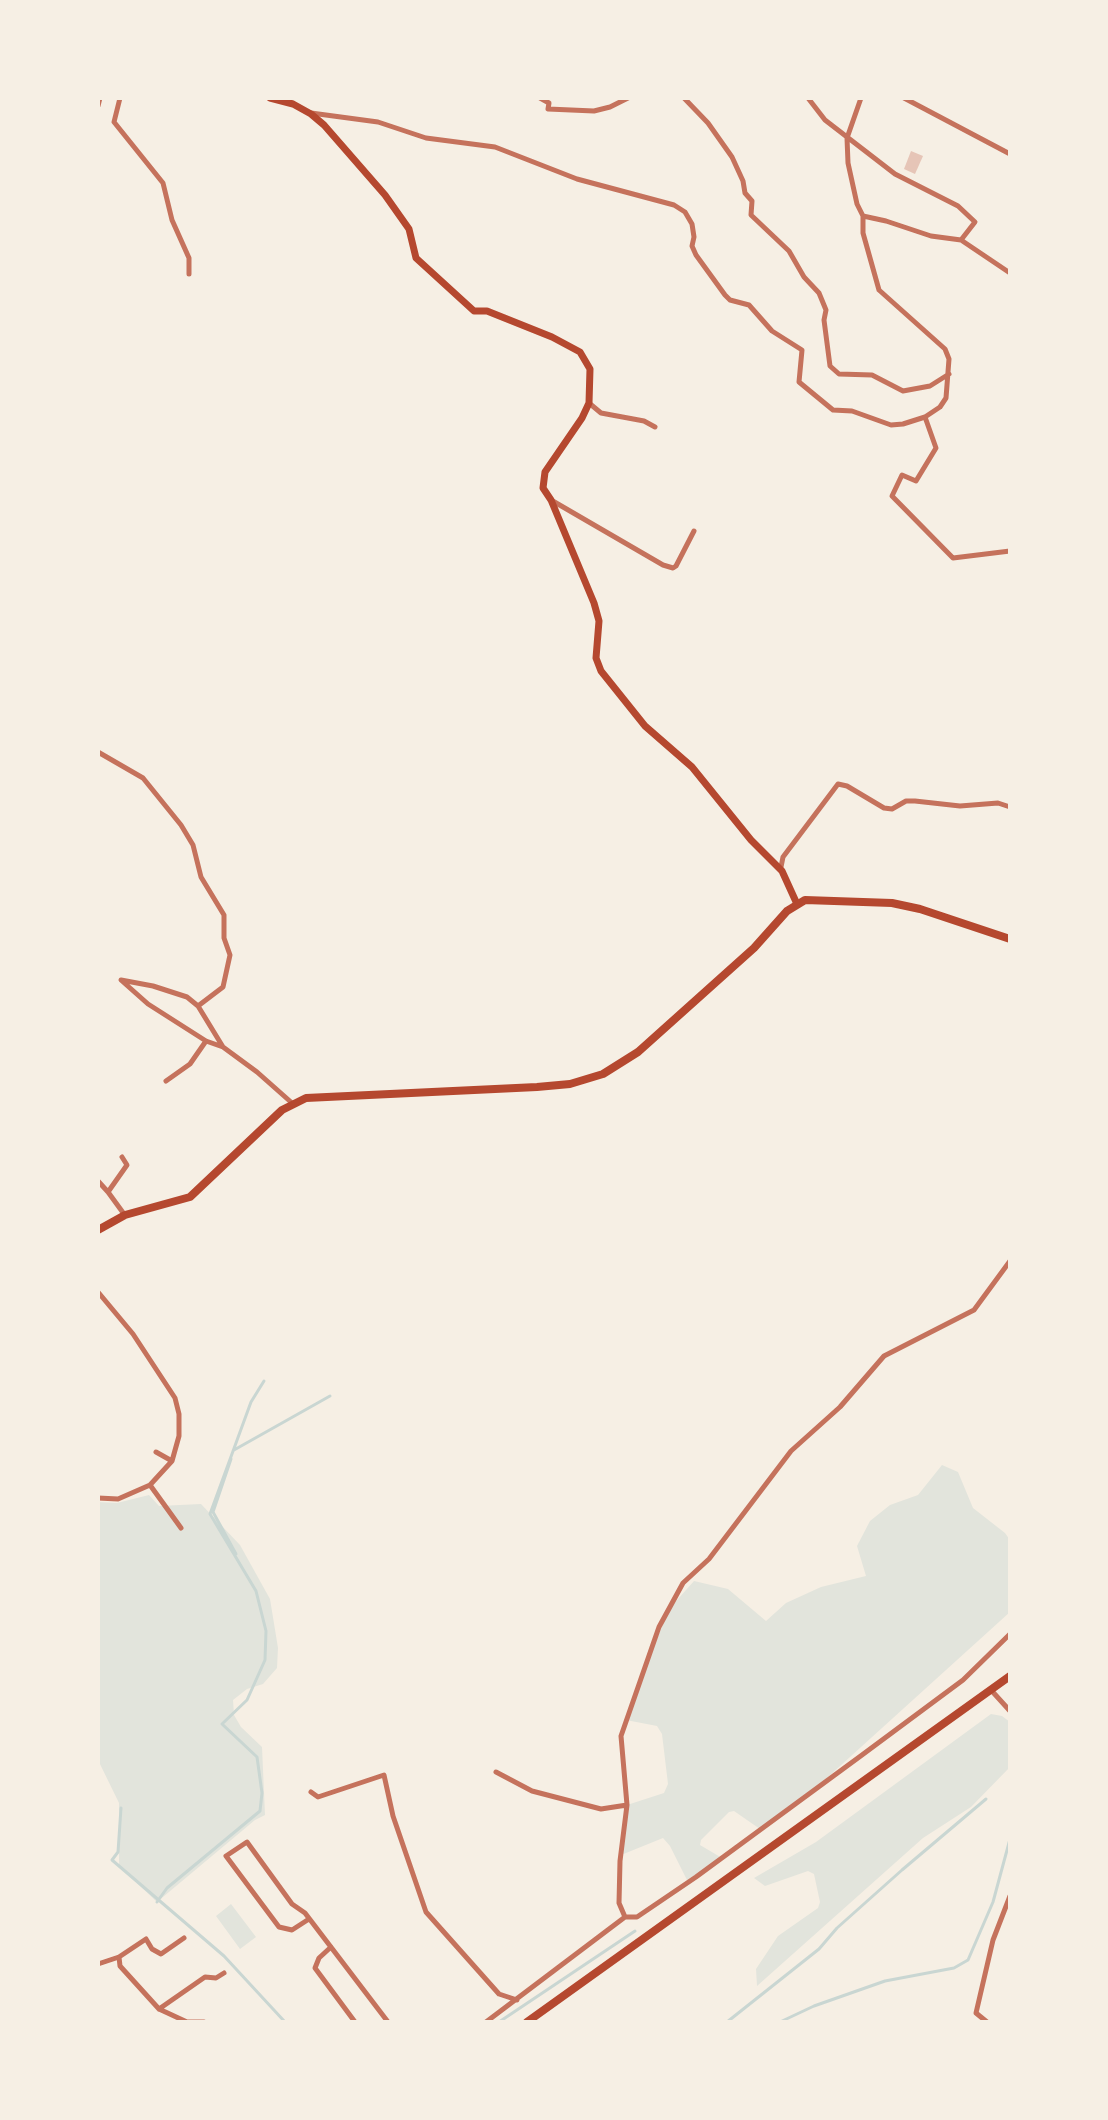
<!DOCTYPE html>
<style>
body{margin:0}
#map{position:relative;width:1108px;height:2120px;overflow:hidden;background:#f6efe4;font-family:Barlow,sans-serif}
canvas{display:block}
.frame{position:absolute;inset:0;border:100px solid #f6efe4;pointer-events:none}
</style>
<div id="map">
<canvas width="1108" height="2120"></canvas>
<div class="frame"></div>
</div>
<script>
const context = document.querySelector('canvas').getContext('2d');
context.lineJoin = 'round';
function fill(path, color) { context.fillStyle = color; context.fill(path, 'evenodd'); }
const shape = rows => new Path2D(rows.map(r => 'M' + r).join(''));
function strokePath(path, color, width, dash) { context.strokeStyle = color; context.lineWidth = width; context.lineCap = dash ? 'butt' : 'round'; context.setLineDash(dash || []); context.stroke(path); }
fill(shape([
 [942,1465,958,1472,973,1508,1005,1533,1010,1540,1010,1612,818,1786,760,1829,734,1811,729,1812,701,1840,700,1845,722,1858,688,1882,670,1846,663,1838,621,1855,627,1805,664,1793,668,1784,662,1734,657,1726,626,1720,641,1676,670,1608,694,1581,728,1589,766,1621,786,1603,821,1587,866,1576,857,1546,870,1521,890,1505,918,1495],
 [149,1495,159,1506,201,1504,240,1545,270,1599,278,1648,277,1668,263,1684,247,1689,233,1700,234,1715,241,1727,262,1747,265,1815,255,1820,157,1902,119,1866,119,1803,98,1760,98,1502,117,1503],
 [991,1714,1002,1716,1010,1722,1010,1767,971,1807,923,1838,757,1986,756,1969,778,1936,818,1908,820,1902,814,1874,808,1871,765,1886,754,1878,816,1842],
 [231,1904,256,1937,240,1949,216,1916]
]), '#e2e4dc');
strokePath(shape([
 [234,1450,330,1396],
 [231,1459,213,1512,236,1554],
 [121,1808,118,1852,112,1860,224,1956,285,2022],
 [157,1902,167,1888,260,1811,262,1793,257,1757,222,1724,247,1700,265,1660,266,1631,256,1591,210,1514,251,1402,264,1381],
 [499,2022,635,1931],
 [727,2022,819,1949,837,1928,902,1870,986,1799],
 [780,2022,814,2006,885,1981,954,1968,968,1960,993,1902,1010,1839]
]), '#c9d6d2', 3);
fill(shape([
 [911,151,923,156,915,174,904,169]
]), '#e6c5b7');
strokePath(shape([
 [120,98,114,122,163,183,172,220,189,258,189,274],
 [540,98,549,103,548,109,594,111,610,107,628,98],
 [684,98,708,123,732,157,743,181,745,193,752,201,751,215,789,251,804,277,819,293,826,310,824,320,830,366,839,374,872,375,903,391,930,386,949,374],
 [808,98,825,120,895,174,958,206,975,222,961,240],
 [904,98,1010,154],
 [98,106,100,98],
 [311,113,378,122,426,138,495,147,577,179,674,205,685,212,692,224,694,237,692,246,696,255,725,295,730,300,749,305,772,331,802,350,799,382,833,410,852,411,891,425,903,424,925,417,940,407,946,398,949,359,945,349,879,290,863,233,863,216,857,204,848,163,847,138,861,98],
 [863,216,886,221,931,236,961,240,1010,273],
 [589,403,601,413,644,421,655,427],
 [925,417,936,448,916,481,902,475,892,496,953,558,1010,551],
 [551,500,663,565,673,568,676,566,694,531],
 [98,752,143,778,181,825,193,845,201,877,224,915,224,938,230,955,223,987,198,1006],
 [781,867,783,857,838,784,847,786,884,808,892,809,906,801,915,801,960,806,998,803,1010,807],
 [223,1047,198,1006,187,997,153,986,121,980,148,1004,206,1041,223,1047,257,1072,292,1103],
 [166,1081,190,1064,206,1041],
 [122,1157,127,1165,108,1192,124,1214],
 [98,1181,108,1192],
 [98,1292,133,1334,175,1398,179,1414,179,1436,172,1461,150,1485,118,1499,98,1498],
 [156,1452,172,1461],
 [150,1485,181,1528],
 [991,1690,1010,1711],
 [496,1772,532,1791,601,1809,627,1805],
 [311,1792,318,1797,384,1775,393,1816,426,1912,499,1994,517,2000],
 [625,1917,619,1903,620,1861,627,1805,621,1736,659,1627,683,1583,709,1559,791,1451,840,1407,884,1356,974,1310,1010,1261],
 [309,1919,292,1930,279,1927,226,1856,247,1842,292,1904,305,1913,388,2022],
 [331,1947,319,1958,315,1968,355,2022],
 [119,1957,146,1939,152,1949,161,1954,184,1938],
 [98,1964,119,1957,120,1966,159,2009,187,2022,204,2022],
 [159,2009,205,1977,216,1978,224,1973],
 [486,2022,625,1917,637,1917,696,1877,862,1755,963,1680,1010,1634],
 [987,2022,976,2013,993,1940,1010,1896]
]), '#c5725c', 5);
strokePath(shape([
 [270,98,293,104,311,114,324,125,385,195,409,229,416,258,474,311,487,311,552,337,580,352,590,369,589,403,582,418,545,472,543,488,551,500,594,603,599,621,596,658,601,671,645,726,692,767,751,840,782,871,797,904]
]), '#b5482f', 7);
strokePath(shape([
 [98,1230,125,1215,190,1197,282,1110,306,1098,537,1087,570,1084,603,1074,638,1052,754,948,787,911,805,900,892,903,920,909,1010,939],
 [527,2022,1010,1676]
]), '#b5482f', 8);
</script>
